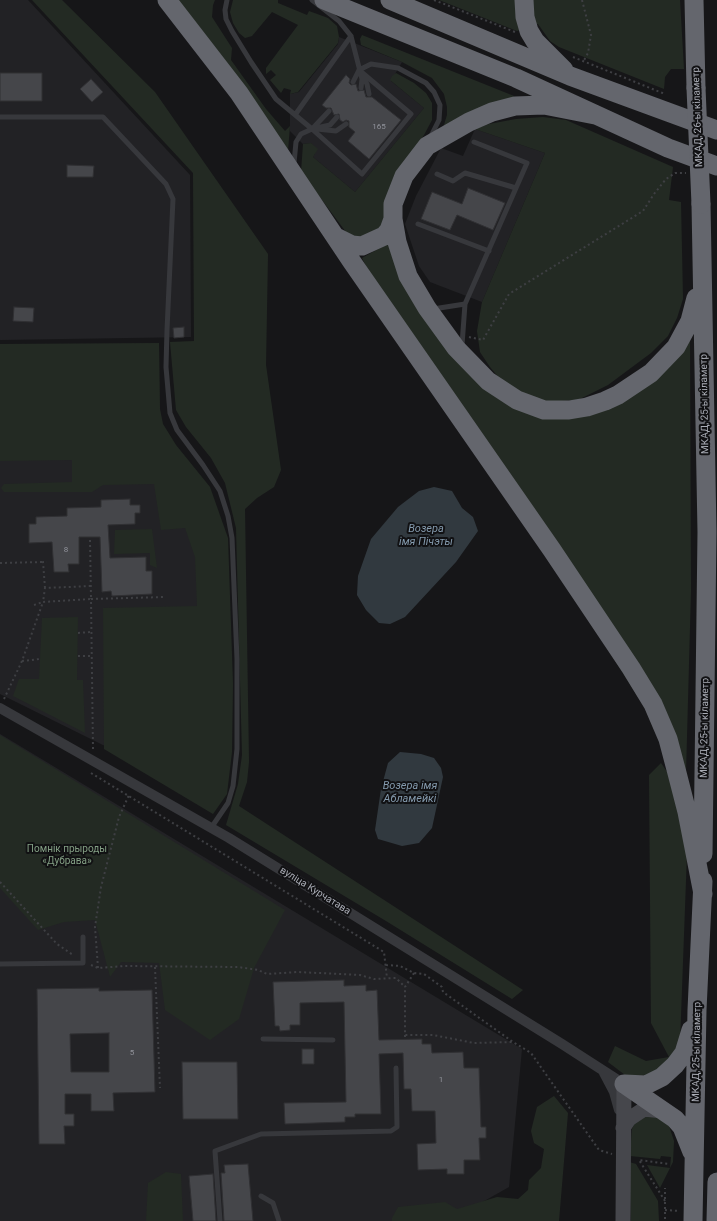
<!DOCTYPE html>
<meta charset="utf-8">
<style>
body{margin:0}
canvas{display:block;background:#161618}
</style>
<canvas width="717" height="1221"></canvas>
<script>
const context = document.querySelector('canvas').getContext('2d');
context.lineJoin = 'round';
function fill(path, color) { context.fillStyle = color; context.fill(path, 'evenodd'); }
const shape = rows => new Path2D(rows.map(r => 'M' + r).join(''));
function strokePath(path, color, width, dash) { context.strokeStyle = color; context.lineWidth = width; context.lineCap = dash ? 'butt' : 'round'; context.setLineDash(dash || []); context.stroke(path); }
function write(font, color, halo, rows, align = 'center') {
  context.font = font + ' Roboto,sans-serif'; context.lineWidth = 4; context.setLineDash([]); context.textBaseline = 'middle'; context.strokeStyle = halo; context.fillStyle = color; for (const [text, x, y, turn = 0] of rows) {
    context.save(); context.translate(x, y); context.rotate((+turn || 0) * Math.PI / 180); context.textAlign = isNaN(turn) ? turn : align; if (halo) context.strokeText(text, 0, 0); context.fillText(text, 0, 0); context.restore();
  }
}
fill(shape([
 [0,0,28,0,190,175,191,337,0,340],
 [339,37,402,62,391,81,424,108,355,192,313,157,317,149,311,143,303,144,290,131,290,94,299,92,338,44],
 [475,129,545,153,482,302,430,282,419,266,405,224,416,196,441,148,463,156],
 [0,398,168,470,204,556,209,616,111,749,0,694],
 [0,734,522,1049,509,1187,454,1218,454,1221,0,1221]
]), '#222225');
fill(shape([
 [32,0,62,0,155,92,268,254,266,365,281,470,274,487,257,498,245,509,249,762,247,782,239,806,523,990,512,999,386,921,226,825,238,784,242,755,236,528,225,483,211,458,186,427,176,410,170,342,194,341,193,173],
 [176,0,215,0,213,5,212,17,232,48,231,60,266,109,285,131,290,126,288,151],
 [233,0,278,0,278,3,307,15,309,11,328,18,337,26,339,37,338,43,298,92,290,94,291,90,284,88,281,93,270,80,276,75,271,70,266,74,266,68,298,25,272,12,252,36,245,38,239,33,233,23,230,12],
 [439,0,516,0,520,30,517,31],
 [531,0,680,0,684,69,671,69,665,77,664,89,559,47,550,41,538,24,534,24],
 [362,35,514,96,513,99,443,128,447,115,447,107,444,94,432,78,402,62,361,45,360,39],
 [396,73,414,83,426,93,432,103,432,120,424,135,399,171,386,219,381,228,364,239,349,236,301,172,303,144,311,143,318,149,313,157,355,192,424,108,390,80,392,76],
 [543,117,566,120,673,167,669,200,681,202,683,299,677,318,668,336,651,353,608,385,578,400,545,402,530,398,500,379,490,367,480,352,477,331,482,302,545,153,475,129,489,124,516,119],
 [389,243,470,373,581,415,690,337,691,590,686,773,369,272,362,258],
 [159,343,160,409,163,424,176,445,210,487,228,538,233,684,232,752,227,794,213,814,104,749,103,608,197,606,195,557,185,528,161,530,154,484,103,485,92,492,4,492,1,488,4,484,72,482,72,460,0,461,0,344],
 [152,529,157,568,150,565,150,553,114,554,115,530],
 [78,617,77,680,83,680,85,733,13,696,19,679,39,679,42,618],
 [0,735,285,910,254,968,239,1019,210,1040,165,1010,159,963,121,962,110,977,95,920,64,922,38,930,0,888],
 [661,763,670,776,687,853,680,1043,675,1056,655,1076,625,1075,608,1062,615,1046,646,1061,669,1057,651,1023,649,775],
 [554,1096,568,1113,559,1221,392,1221,392,1218,398,1207,445,1202,457,1209,497,1197,518,1199,528,1190,529,1180,541,1168,544,1149,534,1143,531,1131,537,1107],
 [654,1113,668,1123,674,1141,673,1162,660,1188,647,1165,670,1168,671,1157,661,1156,660,1159,630,1156,632,1129,636,1120],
 [629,1162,636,1164,658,1201,659,1221,631,1221],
 [166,1172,181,1174,183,1221,146,1221,148,1183]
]), '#232a23');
fill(shape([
 [434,487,452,491,462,508,473,517,478,531,456,562,405,617,390,624,379,623,366,610,357,595,358,576,371,539,398,507,419,491],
 [400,752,421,754,434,758,441,768,443,777,432,828,419,843,402,846,378,839,375,830,381,789,388,763]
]), '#31393f');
const building = shape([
 [0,73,42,73,42,101,0,101,0,73],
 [346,75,350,79,349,83,351,85,356,84,358,91,364,90,366,97,372,97,401,120,369,159,348,141,355,132,349,127,349,121,346,120,343,122,340,120,339,114,334,115,331,108,326,108,322,105,346,75],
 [91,79,103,92,92,102,80,89,91,79],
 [67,165,94,166,93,177,67,177,67,165],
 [468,188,505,203,493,230,457,215,450,230,421,219,432,192,462,204,468,188],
 [14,307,34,308,33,322,13,321,14,307],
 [184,327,184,337,174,338,173,328,184,327],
 [130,499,130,505,140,505,140,513,135,513,135,524,108,525,110,558,146,557,146,571,152,571,152,594,112,596,111,591,102,592,100,537,79,537,79,564,68,564,69,572,54,572,52,542,29,543,29,524,36,524,36,517,67,516,67,508,101,507,101,500,130,499],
 [344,980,344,986,366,985,366,991,377,990,379,1040,422,1039,422,1044,431,1044,432,1053,463,1052,464,1068,479,1068,481,1127,486,1127,486,1138,479,1138,480,1160,464,1160,464,1174,447,1174,447,1169,418,1170,417,1144,436,1143,435,1111,412,1111,411,1089,404,1089,403,1053,379,1054,381,1114,355,1114,355,1117,345,1117,345,1122,285,1124,284,1103,346,1102,344,1002,300,1003,300,1025,290,1025,290,1030,280,1031,279,1026,275,1026,273,982,344,980],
 [99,988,99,991,152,990,155,1092,113,1093,114,1111,91,1111,91,1094,65,1094,65,1114,74,1114,74,1126,64,1126,65,1144,39,1144,37,989,99,988],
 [109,1033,109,1072,71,1072,70,1034,109,1033],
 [302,1049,314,1049,314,1064,302,1064,302,1049],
 [182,1062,237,1062,238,1119,183,1119,182,1062],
 [248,1164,253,1221,224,1221,221,1173,225,1173,224,1165,248,1164],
 [213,1174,216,1221,193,1221,189,1176,213,1174]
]);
fill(building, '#45464a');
strokePath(building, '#303033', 1);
strokePath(shape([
 [434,0,515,32],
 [582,0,591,35,588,53,583,62],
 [573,57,665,94],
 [469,337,483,340,509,294,643,211,654,194,666,179,675,173,686,173],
 [90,540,91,599,43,602,45,588,91,586],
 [0,563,43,562],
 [45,588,43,562,47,562],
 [34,605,43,602],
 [78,633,91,632],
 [78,656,92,656],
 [22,661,40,659],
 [4,699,22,661,43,602],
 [93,749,91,599,165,597],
 [91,773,384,952,387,978],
 [0,882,57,944,73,955],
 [91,965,98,968,124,966,238,967,258,970,267,974,298,972,360,975,374,979,396,978,405,987],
 [386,965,400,966,414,973,424,974,442,987,443,992,513,1042,531,1053,599,1150,612,1154],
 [155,967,160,1088],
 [98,968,95,927,101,887,119,817,129,795],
 [414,973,405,987,405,1035,433,1035,474,1043,512,1042],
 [405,1035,405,1040],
 [665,1201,639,1160,669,1164],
 [665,1210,679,1211],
 [665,1219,665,1188]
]), '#3e3f43', 2, [2, 3]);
strokePath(shape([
 [227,0,225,10,226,19,232,31,251,62,276,99,312,129,362,174,411,114,359,70],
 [312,0,339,21,351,36,362,79,361,88],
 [362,76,367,84,369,94],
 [353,82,359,70,371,64,398,68,426,83,434,92,440,105,439,120,431,136],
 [295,115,351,36],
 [0,117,103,117,166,184,173,199,167,330,166,367,170,413,177,430,203,465,220,491,228,516,232,538,237,659,237,749,233,786,228,803,211,828],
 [313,128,329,111],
 [317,129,336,131,346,124],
 [294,163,296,142,301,134,312,129,330,125,337,117],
 [437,174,453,181,465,173,516,188],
 [418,224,489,251],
 [433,309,465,304],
 [462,345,465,304,527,163,474,142],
 [0,964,83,963,83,937],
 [263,1039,333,1040],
 [261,1196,273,1203,279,1221],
 [220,1221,215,1151,261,1134,391,1131,397,1127,396,1068]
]), '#37383c', 5);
strokePath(shape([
 [0,708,229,838,562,1044,624,1084],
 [604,1073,614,1092,619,1110]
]), '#37383c', 10);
strokePath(shape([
 [623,1128,629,1119,644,1109,663,1111],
 [623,1221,624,1084]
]), '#46474c', 15);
strokePath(shape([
 [167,0,239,93,352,262,552,550,631,668,653,704,668,739,677,773,687,812,703,894],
 [324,0,516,78,668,148,717,166],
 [390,0,570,76,717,130],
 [524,0,525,17,529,31,535,41,564,70],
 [694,0,696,88],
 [595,115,544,105,515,106,492,112,469,122,427,146,404,176,393,204,393,219,397,242,408,276,427,308,456,348,488,381,517,400,544,410,569,410,587,407,605,401,618,395,651,373,676,347,690,321,696,298],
 [701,204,707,532,703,854],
 [336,237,352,245,362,246,384,236,389,230,393,219],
 [624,1084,646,1085,662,1077,675,1065,684,1053,691,1030],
 [624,1084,675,1119,682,1127,692,1152],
 [693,1221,697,1010,703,881],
 [716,1221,717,1182]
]), '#64666d', 19);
strokePath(shape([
 [696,88,701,204]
]), '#64666d', 19);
write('8px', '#91939b', null, [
 ["165",379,127],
 ["8",66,550],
 ["5",132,1053],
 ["1",441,1080]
]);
write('10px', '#aaadb6', '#111113', [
 ["МКАД, 26-ы кіламетр",698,117,-92],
 ["МКАД, 25-ы кіламетр",705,404,-91],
 ["МКАД, 25-ы кіламетр",705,728,-89],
 ["вуліца Курчатава",315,891,32],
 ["МКАД, 25-ы кіламетр",697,1052,-89]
]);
write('10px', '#839f84', '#111113', [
 ["Помнік прыроды",67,849],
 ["«Дубрава»",67,861]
]);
write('italic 11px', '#849aad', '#111113', [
 ["Возера",426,529],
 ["імя Пічэты",426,542],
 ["Возера імя",410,786],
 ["Абламейкі",410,799]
]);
</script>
